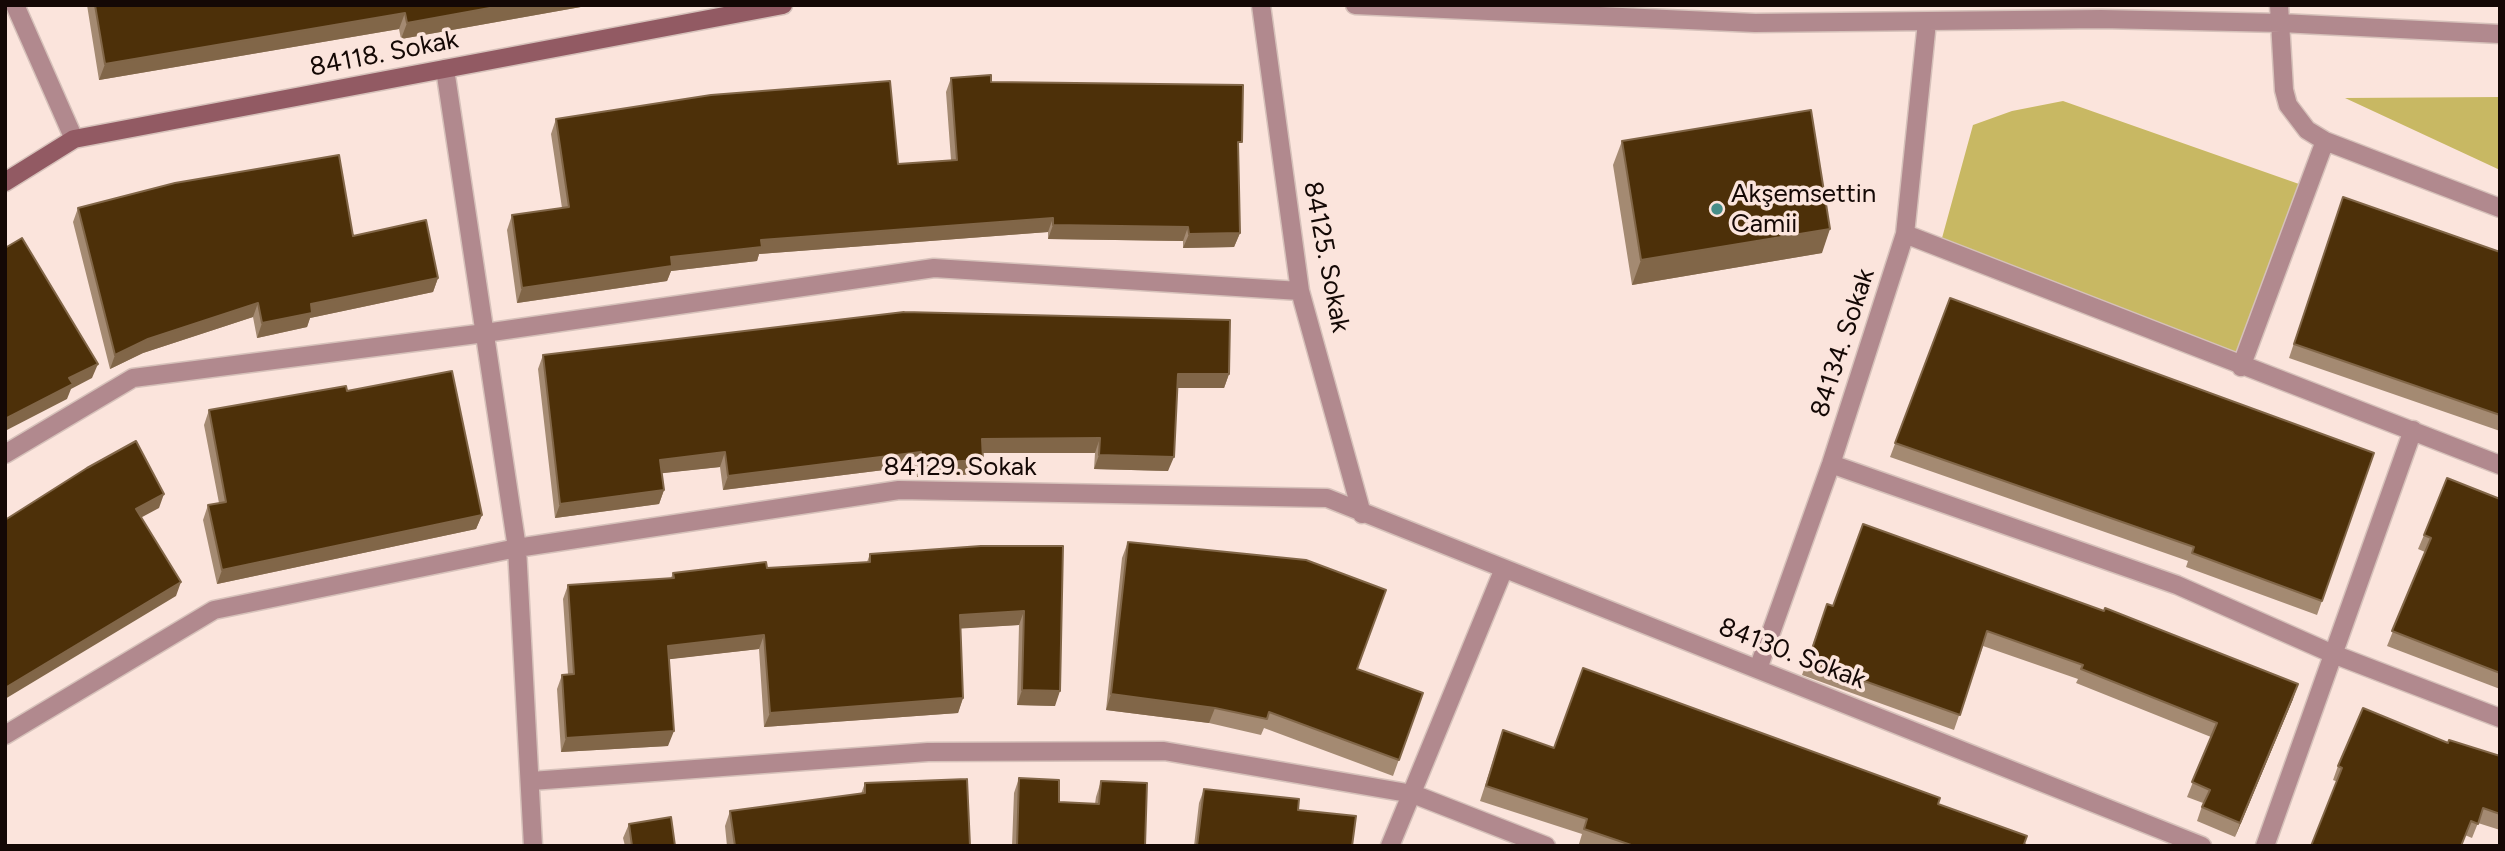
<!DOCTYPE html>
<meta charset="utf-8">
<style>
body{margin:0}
#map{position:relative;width:2505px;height:851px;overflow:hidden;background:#fbe4dc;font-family:Figtree,sans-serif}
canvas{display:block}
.frame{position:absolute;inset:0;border:7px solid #140805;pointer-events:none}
</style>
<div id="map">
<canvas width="2505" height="851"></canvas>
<div class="frame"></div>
</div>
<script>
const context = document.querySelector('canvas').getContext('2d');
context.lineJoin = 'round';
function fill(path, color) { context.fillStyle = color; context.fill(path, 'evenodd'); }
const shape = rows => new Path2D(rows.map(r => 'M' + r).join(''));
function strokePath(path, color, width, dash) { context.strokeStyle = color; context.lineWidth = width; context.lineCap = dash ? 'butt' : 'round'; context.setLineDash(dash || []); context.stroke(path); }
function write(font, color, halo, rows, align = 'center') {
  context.font = font + ' Figtree,sans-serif'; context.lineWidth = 7; context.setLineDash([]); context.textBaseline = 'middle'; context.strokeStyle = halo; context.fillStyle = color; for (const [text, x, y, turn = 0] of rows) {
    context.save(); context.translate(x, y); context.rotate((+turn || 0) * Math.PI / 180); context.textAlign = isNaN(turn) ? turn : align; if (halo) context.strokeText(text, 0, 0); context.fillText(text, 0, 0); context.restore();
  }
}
fill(shape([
 [2500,97,2500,170,2345,98],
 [2063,101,2299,184,2236,354,1939,249,1973,125,2012,111]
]), '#c8b863');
const minor = shape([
 [15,5,74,139],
 [1261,5,1300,291,1362,514],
 [1355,5,1755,23,2101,19,2281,23,2500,34],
 [2279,5,2284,90,2288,105,2307,130,2325,141,2500,208],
 [445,69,517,548,533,846],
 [1905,234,2500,465],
 [2241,367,2325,141],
 [5,454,133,378,485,333,934,268,1300,291],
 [1831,464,2177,585,2333,654,2500,718],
 [1758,669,1831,464,1905,234,1927,22],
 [5,735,214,610,517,548,899,490,1327,498,2202,846],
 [531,781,928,752,1164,751,1413,794,1546,846],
 [1390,846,1503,571],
 [2265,846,2413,430]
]);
const secondary = shape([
 [5,182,74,139,783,5]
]);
strokePath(minor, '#d6c1ba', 21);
strokePath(secondary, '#d6c1ba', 21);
strokePath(minor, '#b1898e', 18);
strokePath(secondary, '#925a63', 18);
fill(shape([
 [87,5,592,5,401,39,399,29,99,80],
 [951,78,991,82,1238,153,1240,233,1234,247,1183,248,1183,241,1048,239,1048,232,759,254,757,261,671,271,667,281,517,303,507,230,512,215,562,208,551,134,556,119,898,164,951,160,946,92],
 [1622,141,1822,253,1632,285,1613,165],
 [78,208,353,236,438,278,433,292,310,318,307,327,257,338,253,317,143,353,110,369,73,222],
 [2338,211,2500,252,2500,431,2289,358],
 [1950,298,2374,453,2317,615,2186,567,2188,561,1890,457],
 [543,355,1229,374,1224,388,1177,388,1168,471,1094,469,1095,453,983,453,983,460,978,474,917,477,916,466,723,490,720,467,662,473,664,490,659,504,555,518,538,369],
 [347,391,482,515,476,529,217,584,203,520,208,505,219,503,204,425,209,410],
 [2500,499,2500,689,2387,646,2425,552,2418,549,2424,535],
 [1863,524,2293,699,2235,837,2197,821,2203,803,2187,797,2211,737,2076,683,2078,679,1983,646,1954,730,1802,675,1827,604,1833,606],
 [1128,542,1357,669,1423,693,1393,776,1264,728,1261,735,1209,723,1106,710,1122,558],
 [1063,546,1055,706,1017,705,1019,625,960,628,963,698,958,713,764,727,759,649,669,659,668,746,561,752,557,689,562,675,568,674,563,599,568,585,671,578,673,573,867,562,870,554],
 [1503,730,1554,748,1938,804,2028,846,1585,846,1579,844,1582,834,1480,801],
 [2448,743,2500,756,2500,830,2478,823,2472,838,2333,780,2338,766],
 [1019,778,1059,802,1095,804,1096,797,1101,781,1145,846,1012,846,1014,793],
 [865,783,970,846,727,846,725,826,730,811,861,794],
 [1204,789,1298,810,1352,846,1194,846,1199,803],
 [629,824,675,846,625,846,623,838]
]), '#a48a72');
fill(shape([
 [506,5,592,5,401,39,407,23],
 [405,13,399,29,99,80,105,64],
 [1053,218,1048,232,759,254,757,261,671,271,667,281,517,303,522,288,671,257,761,240],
 [1053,225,1188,227,1183,241,1048,239],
 [1830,229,1822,253,1632,285,1641,260],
 [1240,233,1234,247,1183,248,1189,234],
 [438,278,433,292,310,318,307,327,257,338,262,323,311,304],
 [258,303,253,317,143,353,110,369,115,355,148,339],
 [98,364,92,378,71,389,67,399,5,431,5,419,69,378],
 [1178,374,1229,374,1224,388,1172,388],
 [1100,438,1095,453,977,453,982,439],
 [725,452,720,467,655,474,660,460],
 [921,452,916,466,723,490,728,476],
 [1099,455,1174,457,1168,471,1094,469],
 [983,460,978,474,917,477,922,463],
 [664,490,659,504,555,518,560,504],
 [164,494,159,508,131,523,136,509],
 [482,515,476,529,217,584,222,570],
 [181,582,176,596,5,699,5,688],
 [1024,611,1019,625,954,629,960,615],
 [764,635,759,649,663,660,668,646],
 [2298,684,2293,699,2235,837,2240,823],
 [1022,690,1060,691,1055,706,1017,705],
 [1111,694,1215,708,1209,723,1106,710],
 [963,698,958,713,764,727,770,713],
 [674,731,668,746,561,752,566,738]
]), '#816648');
const building = shape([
 [95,5,506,5,407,23,405,13,105,64,95,5],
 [991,75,991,82,1243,85,1242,142,1238,142,1240,233,1189,234,1188,227,1053,225,1053,218,761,240,762,247,671,257,672,266,522,288,512,215,569,207,556,119,711,95,890,81,898,164,957,160,951,78,991,75],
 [1811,110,1830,229,1641,260,1622,141,1811,110],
 [339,155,353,236,426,220,438,278,311,304,312,313,262,323,258,303,148,339,115,355,78,208,175,183,339,155],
 [2343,197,2500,252,2500,415,2294,344,2343,197],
 [22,238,98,364,69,378,73,384,5,419,5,248,22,238],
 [1950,298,2374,453,2322,601,2192,553,2194,547,1895,443,1950,298],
 [904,312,1230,320,1229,374,1178,374,1174,457,1099,455,1100,438,982,439,983,460,922,463,921,452,728,476,725,452,660,460,664,490,560,504,543,355,904,312],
 [452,371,482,515,222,570,208,505,226,502,209,410,346,386,347,391,452,371],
 [136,441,164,494,136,509,181,582,5,688,5,520,87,468,136,441],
 [2447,478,2500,499,2500,673,2392,631,2431,538,2424,535,2447,478],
 [1863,524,2104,611,2105,608,2298,684,2240,823,2202,807,2210,790,2192,782,2217,723,2081,669,2083,665,1987,631,1960,715,1808,661,1827,604,1833,606,1863,524],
 [1128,542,1306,560,1386,590,1357,669,1423,693,1399,760,1269,712,1267,719,1215,708,1111,694,1128,542],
 [981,546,1063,546,1060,691,1022,690,1024,611,960,615,963,698,770,713,764,635,668,646,674,731,566,738,562,675,574,674,568,585,674,578,673,573,766,562,767,568,870,562,870,554,981,546],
 [1583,668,1940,798,1938,804,2027,836,2024,844,2028,846,1634,846,1584,829,1587,819,1486,786,1503,730,1554,748,1583,668],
 [2363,708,2448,743,2449,740,2500,756,2500,814,2483,808,2478,824,2471,821,2461,846,2311,846,2342,768,2338,766,2363,708],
 [1019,778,1059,780,1059,802,1099,804,1101,781,1147,783,1145,846,1017,846,1019,778],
 [967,779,970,846,735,846,730,811,865,793,865,783,967,779],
 [1204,789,1299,799,1298,810,1356,816,1352,846,1197,846,1204,789],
 [671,817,675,846,632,846,629,824,671,817]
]);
fill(building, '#4d3009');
strokePath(building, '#816648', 2);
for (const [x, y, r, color] of [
 [1717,209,7,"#468d88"]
]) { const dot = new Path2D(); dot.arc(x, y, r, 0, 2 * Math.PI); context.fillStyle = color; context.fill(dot); strokePath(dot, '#fbe4dc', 2.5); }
write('26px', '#140805', '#fbe4dc', [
 ["84118. Sokak",384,54,-11],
 ["84125. Sokak",1326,257,79],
 ["84134. Sokak",1843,343,-72],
 ["84129. Sokak",960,467],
 ["84130. Sokak",1792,654,21]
]);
write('26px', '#140805', '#fbe4dc', [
 ["Akşemsettin",1731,194],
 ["Camii",1731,224]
], 'left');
</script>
